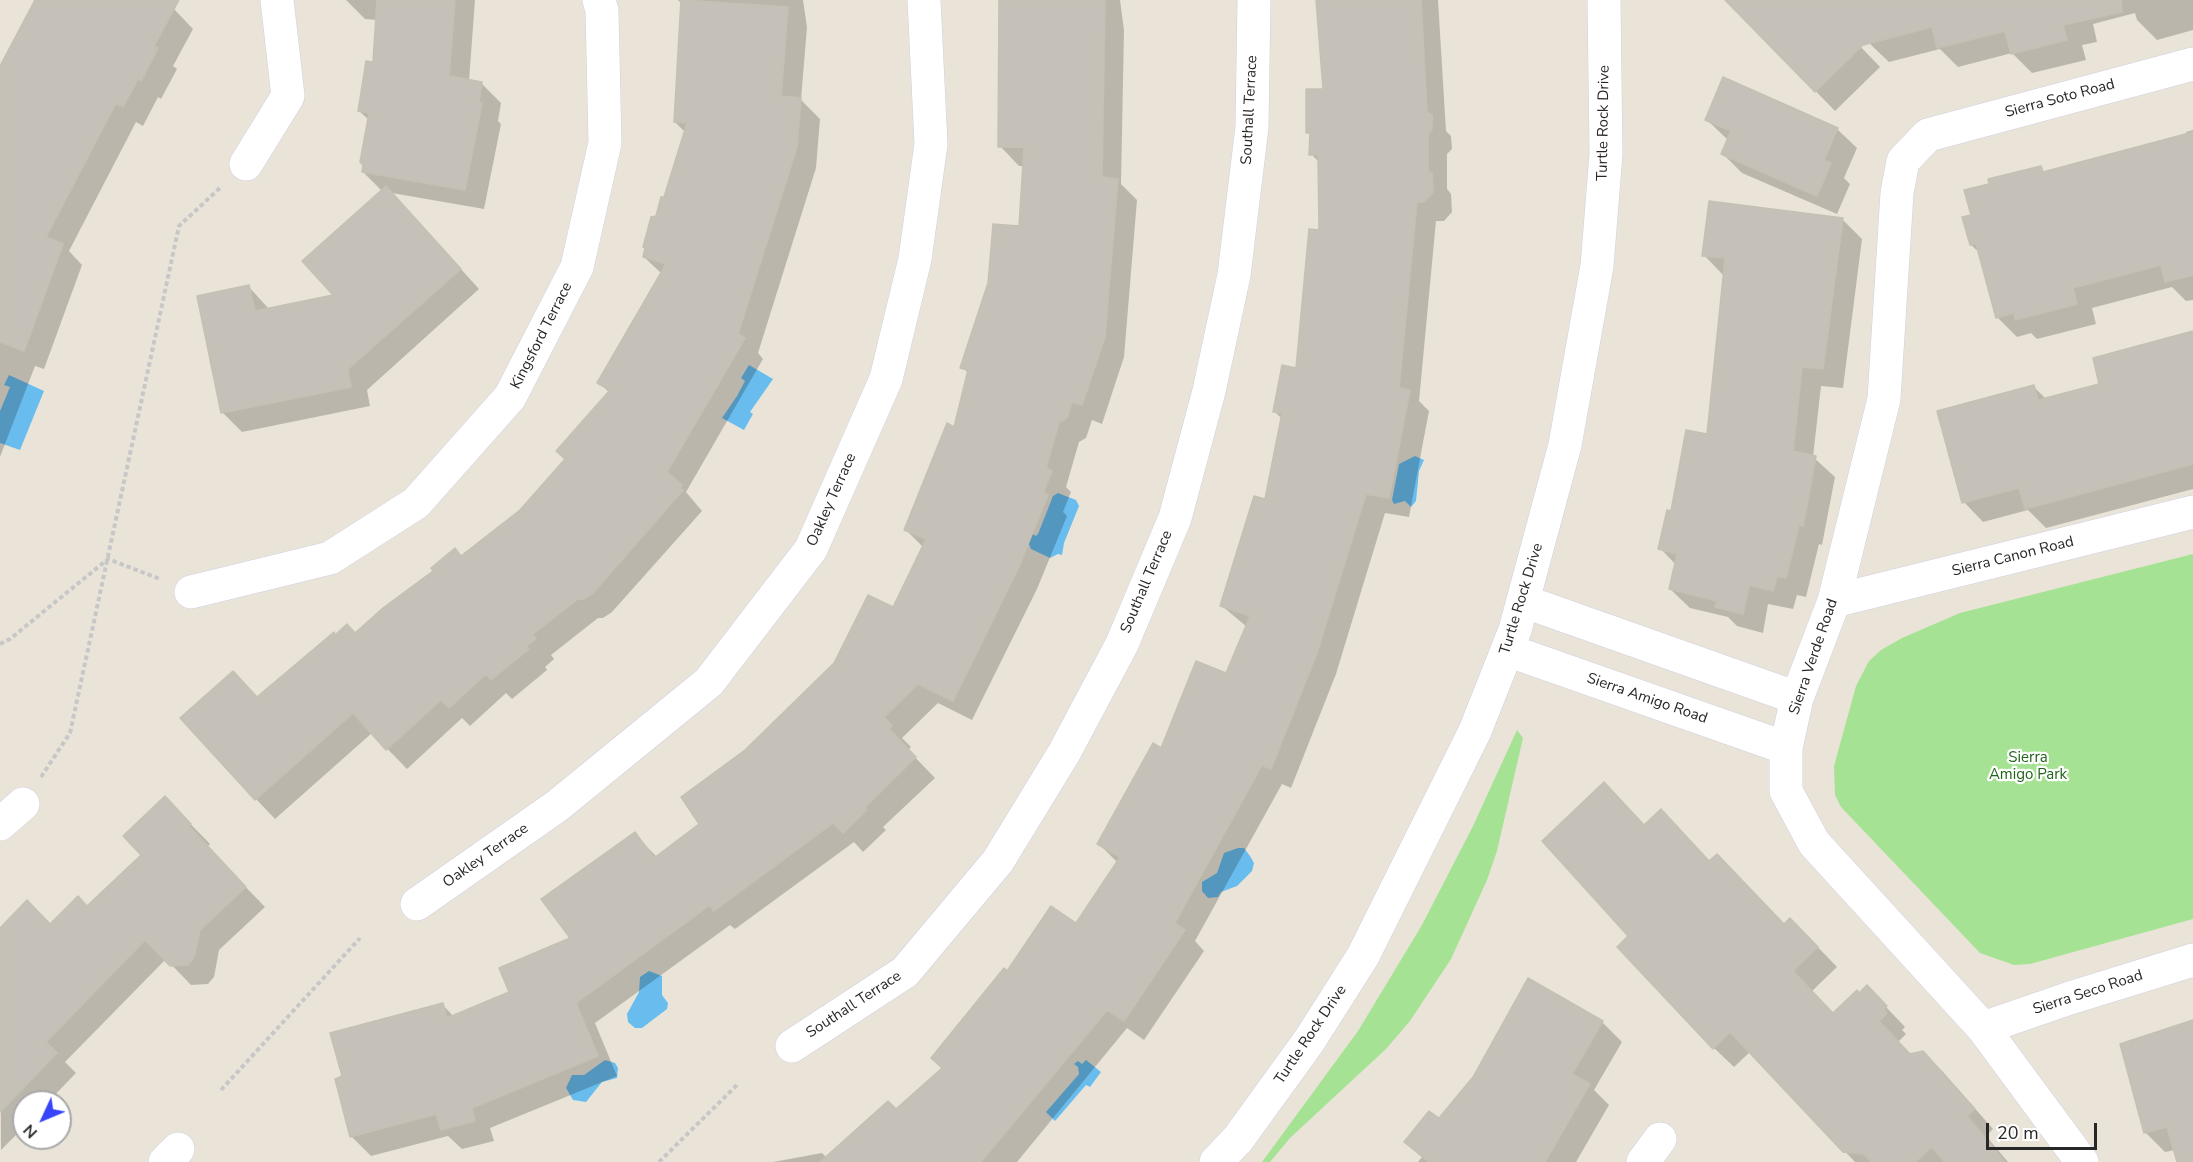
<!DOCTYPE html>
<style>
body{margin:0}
#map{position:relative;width:2193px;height:1162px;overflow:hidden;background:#eae4d8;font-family:"Nunito Sans",sans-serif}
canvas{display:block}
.north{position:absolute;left:12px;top:1090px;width:60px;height:60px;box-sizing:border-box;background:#fff;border:2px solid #a9a9a9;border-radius:50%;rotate:226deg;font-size:16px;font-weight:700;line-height:24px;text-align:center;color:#272727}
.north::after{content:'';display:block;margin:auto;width:21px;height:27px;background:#3645fa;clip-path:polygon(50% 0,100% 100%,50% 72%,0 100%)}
.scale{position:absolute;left:1986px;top:1123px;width:111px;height:27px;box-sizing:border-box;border:3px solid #272727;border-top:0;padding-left:8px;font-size:18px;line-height:21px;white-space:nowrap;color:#272727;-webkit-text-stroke:4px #fff;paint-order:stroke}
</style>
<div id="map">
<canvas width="2193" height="1162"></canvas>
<div class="north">N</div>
<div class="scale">20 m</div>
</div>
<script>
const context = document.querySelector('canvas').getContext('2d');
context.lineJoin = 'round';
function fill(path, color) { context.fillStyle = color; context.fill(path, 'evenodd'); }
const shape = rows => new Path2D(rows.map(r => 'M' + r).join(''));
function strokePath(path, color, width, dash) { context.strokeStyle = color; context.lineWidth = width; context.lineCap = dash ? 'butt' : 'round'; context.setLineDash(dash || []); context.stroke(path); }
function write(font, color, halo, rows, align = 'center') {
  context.font = font + ' "Nunito Sans",sans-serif'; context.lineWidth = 4.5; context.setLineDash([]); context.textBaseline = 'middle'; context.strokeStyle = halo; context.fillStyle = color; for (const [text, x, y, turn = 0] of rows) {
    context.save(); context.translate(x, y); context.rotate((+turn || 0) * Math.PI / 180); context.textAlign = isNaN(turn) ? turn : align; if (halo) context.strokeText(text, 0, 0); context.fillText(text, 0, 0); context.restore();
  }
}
fill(shape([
 [2193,554,2193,919,2030,964,2014,965,1980,953,1841,807,1835,795,1834,766,1856,686,1869,661,1881,650,1902,638,1960,613],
 [1517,730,1523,738,1497,851,1487,880,1451,959,1410,1021,1386,1049,1290,1138,1270,1162,1262,1162,1358,1031,1422,925,1473,826]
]), '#a6e294');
fill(shape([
 [749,365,773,379,750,412,753,414,744,430,722,418,737,396,745,381,741,378],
 [9,375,44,391,20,450,0,443,0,411,10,387,4,385],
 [1415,456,1424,460,1419,471,1416,501,1411,507,1405,501,1394,504,1392,500,1399,464],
 [1058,493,1076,500,1079,506,1064,543,1062,555,1058,554,1050,558,1031,549,1028,542,1031,533,1036,536,1038,534,1053,496],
 [1238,848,1244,848,1250,856,1254,863,1252,871,1237,886,1221,892,1218,897,1208,898,1202,891,1202,882,1217,873,1224,853],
 [649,971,662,976,662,995,668,1003,667,1009,642,1028,635,1028,628,1022,627,1014,639,992,640,977],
 [605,1060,615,1063,618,1068,617,1078,602,1082,586,1102,573,1100,566,1088,572,1075,584,1075],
 [1086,1060,1101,1072,1090,1087,1086,1085,1055,1121,1046,1112,1079,1074,1078,1067,1074,1064,1078,1061,1082,1064]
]), '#69bdee');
fill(shape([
 [37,0,157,0,174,9,193,29,173,66,177,69,161,99,158,97,143,126,136,122,69,251,82,265,44,369,35,366,0,457,0,69],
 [346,0,475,0,469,81,481,83,501,103,498,121,501,124,484,209,392,193,479,289,367,390,370,406,242,432,222,412,249,287,269,309,335,296,382,191,363,172,369,120,359,111,374,64,377,20,365,19],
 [678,0,803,0,807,27,801,100,820,119,816,168,758,353,763,359,686,492,702,511,612,612,603,618,598,618,551,655,554,659,545,667,547,670,512,699,506,693,470,726,462,718,407,769,372,733,275,819,256,799,258,698,336,636,356,635,521,511,567,459,610,393,599,383,662,274,644,257,686,133,675,122,683,5],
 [1000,0,1120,0,1124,30,1121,184,1137,200,1124,357,1102,424,1092,420,1086,438,1079,442,1066,487,1071,492,1063,512,1067,516,1037,589,972,720,938,703,902,738,911,747,908,750,935,778,883,827,886,830,863,852,854,842,735,929,730,925,595,1023,617,1076,490,1128,494,1141,462,1149,448,1136,371,1156,352,1137,336,1080,344,1077,442,1004,454,1017,511,993,572,939,634,834,657,857,701,824,746,751,893,609,924,548,906,530,955,429,969,374,962,367,1020,228,1024,166,1019,166,1000,146],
 [1317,0,1438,0,1446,131,1451,136,1452,149,1447,154,1447,189,1451,194,1452,212,1444,221,1436,221,1419,401,1429,411,1409,517,1385,513,1336,674,1291,788,1282,784,1195,941,1204,951,1144,1040,1127,1028,1017,1162,848,1162,896,1110,943,1069,1076,925,1118,863,1099,844,1162,750,1227,675,1247,627,1222,606,1266,501,1282,419,1274,411,1297,369,1320,231,1320,163,1311,154,1307,91,1325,91],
 [1727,0,1816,0,1880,67,1835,111],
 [1858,0,2193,0,2193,30,2157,40,2137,20,2135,13,2093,24,2097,42,2082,45,2086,60,2032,73,2012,53,1958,67,1940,49,1889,62,1869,43],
 [1706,119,1837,129,1857,148,1844,178,1850,184,1837,214,1742,173,1723,154,1728,140],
 [2193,130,2193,300,2186,301,2172,287,2092,308,2096,324,2037,339,2031,333,2017,337,1997,317,1980,253,1971,245,1972,216,1991,185,2040,168,2045,173,2187,135,2186,132],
 [1842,219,1862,239,1843,388,1821,386,1813,457,1835,477,1822,545,1819,544,1806,597,1797,595,1793,609,1768,604,1763,633,1737,626,1728,617,1690,608,1670,589,1676,565,1660,548,1672,513,1708,436,1723,275,1704,255],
 [2193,333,2193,489,2046,528,2028,510,1983,522,1964,502,2034,387,2046,399,2101,385],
 [165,798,210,844,207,847,265,907,219,950,214,977,208,984,191,985,166,959,65,1062,76,1073,48,1102,24,1102,24,1127,1,1150,0,930,50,926,87,908,143,855],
 [1645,826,1710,862,1784,926,1810,939,1837,967,1811,992,1833,1014,1867,987,1905,1027,1902,1030,1906,1034,1898,1042,1911,1056,1923,1052,1943,1072,1993,1129,1986,1136,2008,1162,1855,1162,1750,1052,1734,1067,1714,1048,1630,936],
 [1602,1022,1622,1042,1594,1090,1609,1105,1576,1162,1418,1162,1422,1157,1406,1142],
 [2193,1022,2193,1162,2178,1162,2175,1150,2165,1152,2146,1133,2122,1045],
 [822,1153,831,1162,773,1162]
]), '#0003');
const building = shape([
 [35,0,179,0,154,46,158,48,141,81,138,79,123,107,116,103,46,237,63,244,24,351,0,342,0,66,35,0],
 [377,0,455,0,449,76,482,82,479,102,482,103,465,190,362,172,363,165,360,162,369,113,358,111,366,61,373,62,377,0],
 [681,0,788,7,781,96,801,98,797,147,738,334,745,338,667,472,682,485,680,488,683,490,593,593,583,599,578,599,533,634,536,639,526,646,529,649,491,680,486,674,449,708,441,700,386,750,353,713,255,800,180,718,233,671,257,697,334,632,335,635,347,624,355,633,383,608,433,571,431,568,455,548,461,556,520,510,565,459,556,451,610,390,597,383,666,264,643,257,645,248,643,247,651,217,656,216,661,197,664,197,687,123,674,122,681,0],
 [999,0,1105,0,1102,177,1118,179,1105,337,1082,405,1072,402,1067,418,1059,422,1046,468,1052,471,1043,493,1048,495,1018,569,953,701,918,684,884,717,892,726,889,729,916,757,865,807,867,810,843,833,833,823,714,911,710,905,576,1003,598,1056,472,1108,475,1121,441,1130,436,1114,350,1137,335,1079,342,1076,330,1033,443,1003,447,1018,509,992,499,968,570,938,541,899,635,832,654,858,699,824,681,797,745,750,834,663,868,595,893,607,926,539,904,530,947,423,954,427,968,370,960,368,988,283,993,224,1019,226,1024,147,998,147,999,0],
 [1316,0,1421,0,1427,112,1432,115,1432,129,1428,134,1428,171,1432,173,1433,192,1424,202,1417,202,1399,388,1410,390,1389,498,1366,494,1317,653,1271,769,1262,765,1175,923,1185,930,1124,1021,1107,1010,981,1162,820,1162,888,1101,896,1109,942,1068,931,1058,1004,968,1007,971,1051,906,1076,923,1120,857,1097,844,1153,743,1161,748,1196,661,1226,673,1250,616,1220,606,1254,496,1265,499,1282,413,1273,412,1282,365,1296,368,1309,229,1319,230,1318,155,1309,155,1310,133,1306,133,1306,89,1323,89,1316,0],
 [1725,0,2121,0,2122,12,2063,25,2067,40,2011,54,2005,31,1937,48,1932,27,1863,45,1815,92,1725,0],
 [1723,77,1838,128,1824,160,1831,163,1817,196,1721,154,1731,131,1705,120,1723,77],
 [2193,132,2193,275,2165,282,2161,265,2073,288,2077,304,2015,320,2014,313,1996,318,1976,244,1970,245,1962,217,1971,215,1964,190,1989,184,1988,179,2041,166,2043,172,2193,132],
 [386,186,461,269,348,369,351,387,221,413,197,296,249,285,255,311,333,295,302,261,386,186],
 [1709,201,1843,218,1823,369,1802,367,1793,451,1816,456,1803,526,1799,525,1786,578,1777,576,1773,591,1749,585,1743,614,1715,607,1717,601,1669,589,1677,554,1658,549,1667,510,1671,511,1686,430,1707,434,1725,258,1702,256,1709,201],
 [2193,331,2193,464,2025,509,2019,488,1962,503,1937,411,2034,385,2038,400,2099,384,2093,358,2193,331],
 [1604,782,1644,825,1661,809,1709,861,1717,854,1784,924,1790,918,1818,947,1793,971,1833,1013,1857,990,1859,993,1867,985,1887,1006,1884,1009,1887,1013,1879,1021,1910,1054,1923,1051,1975,1109,1967,1116,2005,1162,1945,1162,1932,1147,1915,1162,1871,1162,1864,1154,1843,1152,1730,1032,1713,1049,1617,947,1628,936,1542,841,1604,782],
 [165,796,191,824,189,826,246,887,200,930,194,957,188,965,170,966,145,940,46,1042,57,1053,0,1112,0,928,27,900,50,924,78,896,87,906,141,855,123,836,165,796],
 [1528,978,1603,1021,1572,1074,1590,1084,1545,1162,1429,1162,1404,1142,1429,1111,1439,1118,1473,1077,1528,978],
 [2193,1020,2193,1162,2177,1162,2167,1127,2144,1133,2120,1044,2193,1020]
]);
fill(building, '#c5c1b8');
strokePath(building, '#c5c1b2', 1.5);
const minor = shape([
 [246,164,288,96,277,0],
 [191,592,330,558,416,503,510,397,577,267,605,143,602,11,599,0],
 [1523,601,1797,698],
 [1834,601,2193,512],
 [1507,650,1786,748],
 [0,824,23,804],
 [417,904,557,806,709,682,811,549,886,379,915,259,931,144,924,0],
 [1983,1028,2070,998,2193,960],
 [792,1046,905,972,998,861,1064,753,1122,644,1175,518,1209,391,1234,275,1252,127,1254,0],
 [165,1162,178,1149],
 [1216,1162,1238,1139,1309,1041,1363,956,1475,731,1515,630,1565,445,1597,266,1606,154,1604,0],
 [1643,1162,1660,1139],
 [2082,1162,1983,1028,1814,843,1786,791,1786,748,1797,698,1834,601,1884,399,1897,193,1903,161,1928,135,2193,64]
]);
strokePath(minor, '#cecfe1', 34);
strokePath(shape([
 [0,644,10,639,108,559,160,579],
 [41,777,70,733,179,226,221,187],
 [221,1090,360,938],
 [659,1162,738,1084]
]), '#c7c7c7', 4, [4.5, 3]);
strokePath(minor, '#fff', 33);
write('15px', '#272727', '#fff', [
 ["Sierra Soto Road",2060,99,-15],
 ["Southall Terrace",1250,110,-87],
 ["Turtle Rock Drive",1604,123,-89],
 ["Kingsford Terrace",542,336,-63],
 ["Oakley Terrace",832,500,-66],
 ["Sierra Canon Road",2013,557,-14],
 ["Southall Terrace",1147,582,-67],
 ["Turtle Rock Drive",1522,599,-73],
 ["Sierra Verde Road",1814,657,-71],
 ["Sierra Amigo Road",1647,699,19],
 ["Oakley Terrace",486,856,-35],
 ["Sierra Seco Road",2088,993,-18],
 ["Southall Terrace",854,1005,-33],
 ["Turtle Rock Drive",1311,1035,-56]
]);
write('15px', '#206319', '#fff', [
 ["Sierra",2028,758],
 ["Amigo Park",2028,775]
]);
</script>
